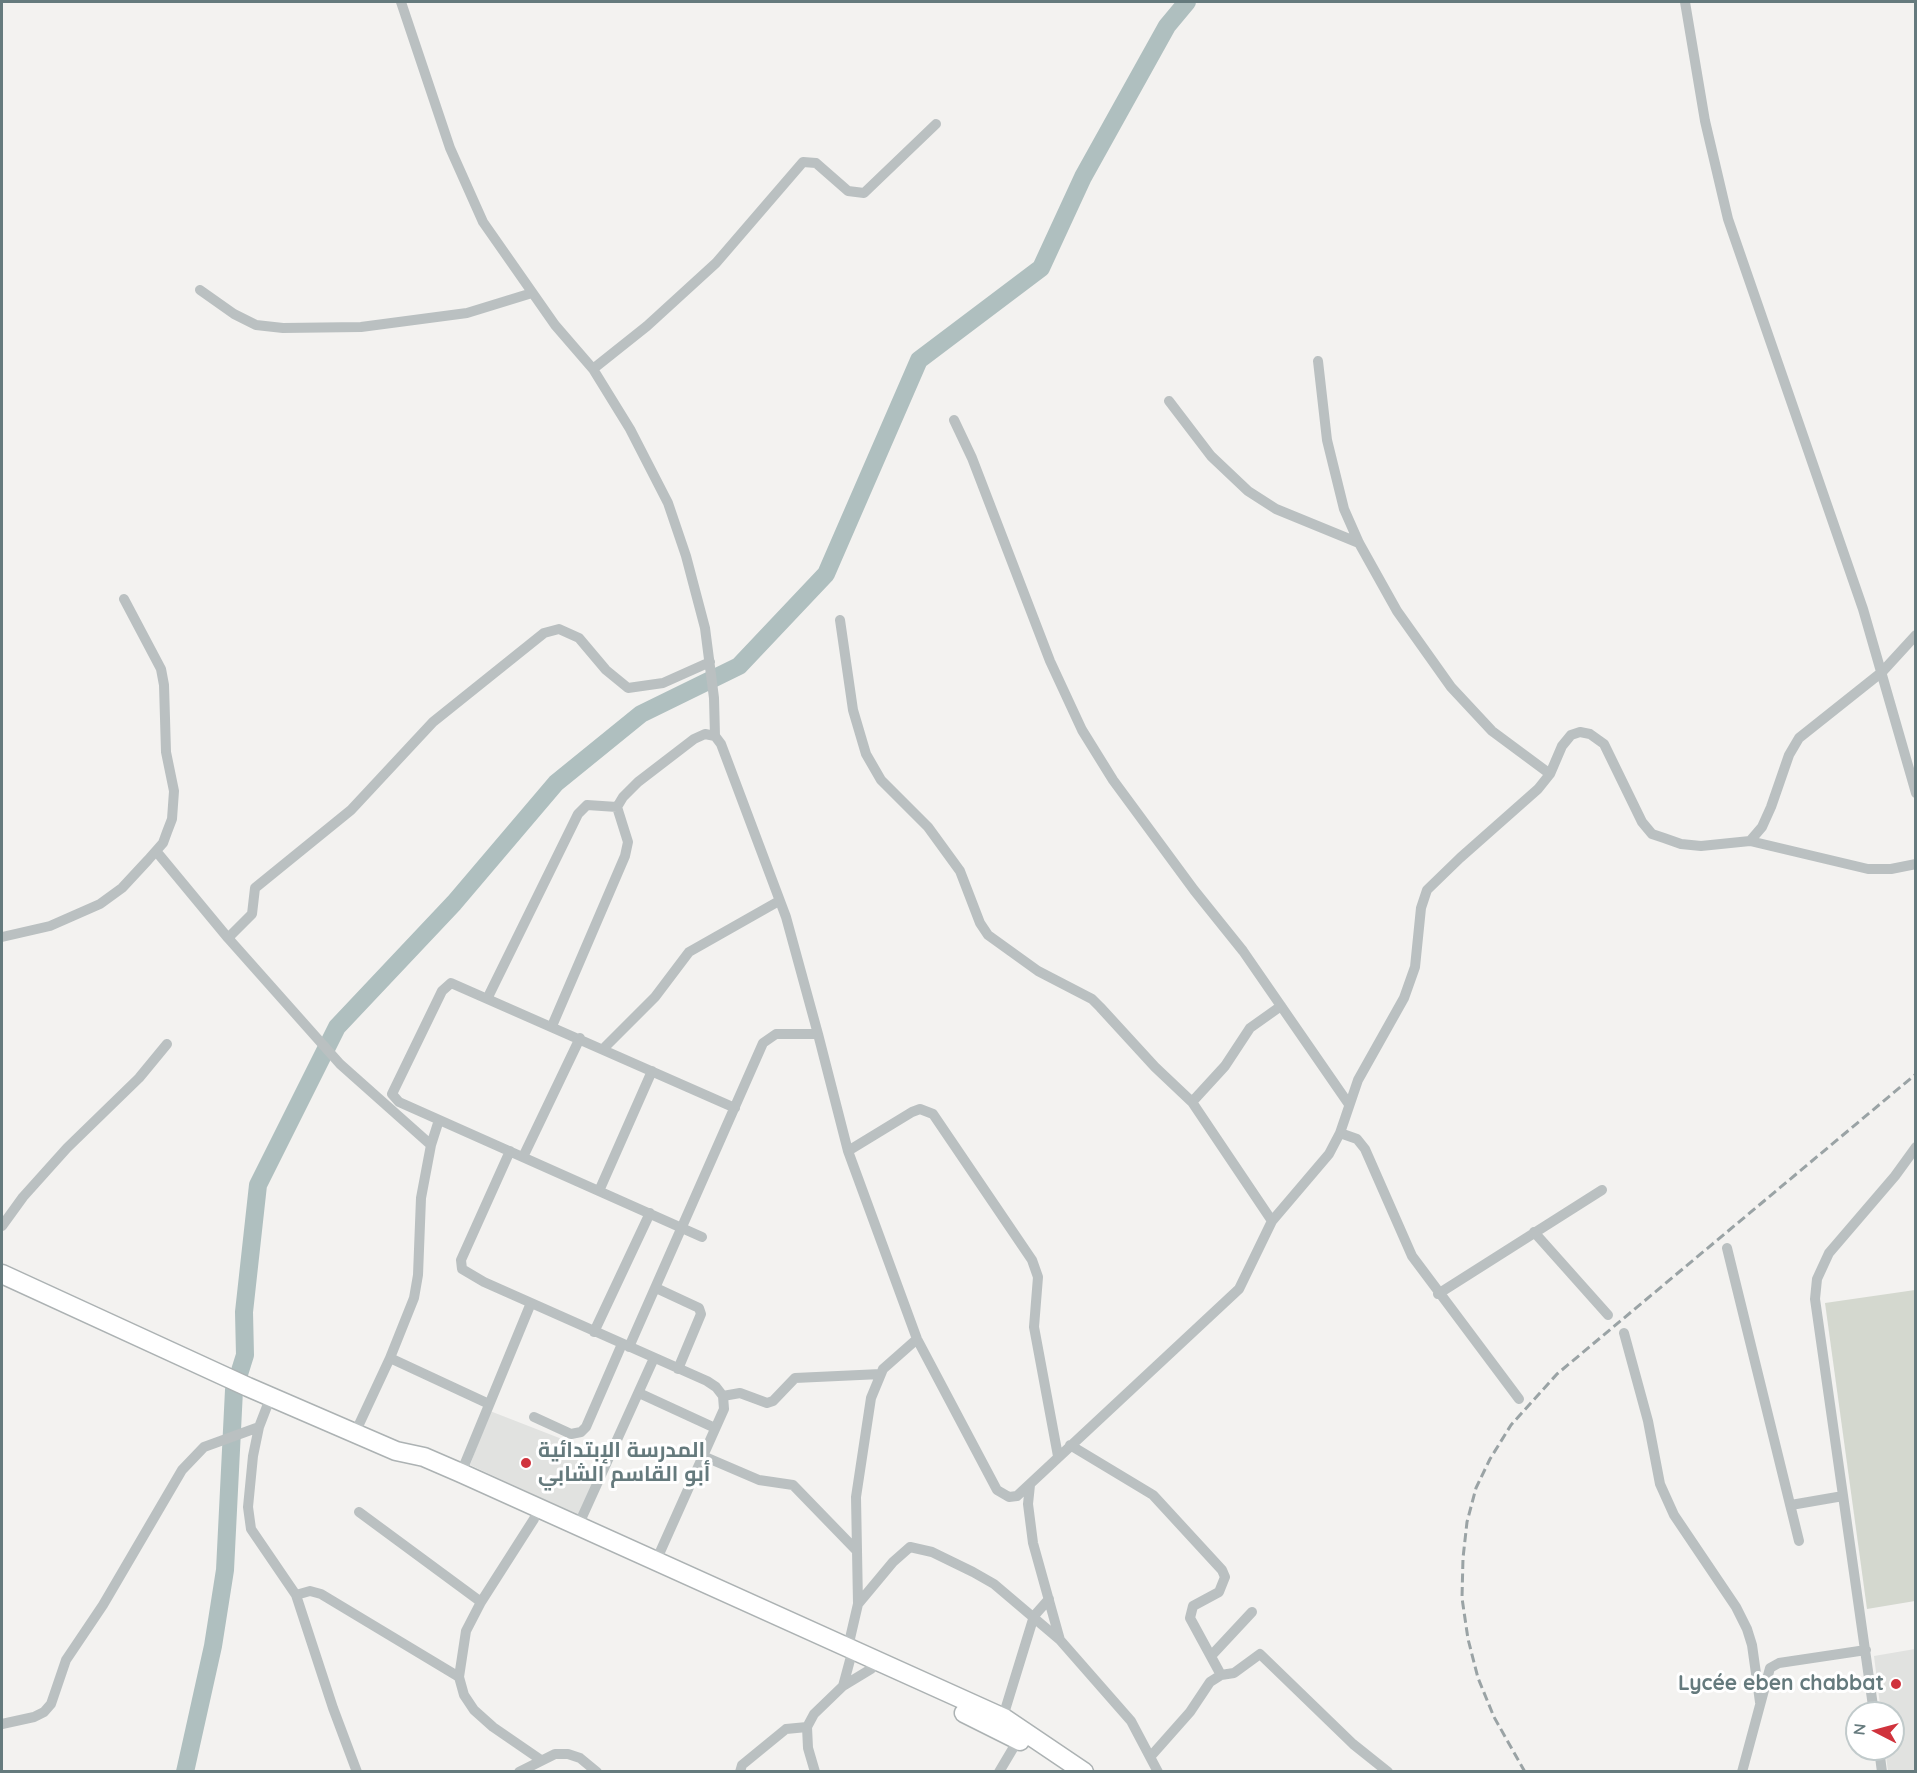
<!DOCTYPE html>
<meta charset="utf-8">
<style>
body{margin:0}
#map{position:relative;width:1917px;height:1773px;overflow:hidden;background:#f3f2f0;font-family:Quicksand,sans-serif}
canvas{display:block}
.frame{position:absolute;inset:0;border:3px solid #657a7d;pointer-events:none}
.north{position:absolute;left:1845px;top:1701px;width:60px;height:60px;box-sizing:border-box;background:#fff;border:2px solid #c1cacb;border-radius:50%;rotate:276deg;font-size:16px;font-weight:700;line-height:24px;text-align:center;color:#657a7d}
.north::after{content:'';display:block;margin:auto;width:21px;height:27px;background:#d0333d;clip-path:polygon(50% 0,100% 100%,50% 72%,0 100%)}
</style>
<div id="map">
<canvas width="1917" height="1773"></canvas>
<div class="frame"></div>
<div class="north">N</div>
</div>
<script>
const context = document.querySelector('canvas').getContext('2d');
context.lineJoin = 'round';
function fill(path, color) { context.fillStyle = color; context.fill(path, 'evenodd'); }
const shape = rows => new Path2D(rows.map(r => 'M' + r).join(''));
function strokePath(path, color, width, dash) { context.strokeStyle = color; context.lineWidth = width; context.lineCap = dash ? 'butt' : 'round'; context.setLineDash(dash || []); context.stroke(path); }
function write(font, color, halo, rows, align = 'center') {
  context.font = font + ' Quicksand,Cairo,sans-serif'; context.lineWidth = 6; context.setLineDash([]); context.textBaseline = 'middle'; context.strokeStyle = halo; context.fillStyle = color; for (const [text, x, y, turn = 0] of rows) {
    context.save(); context.translate(x, y); context.rotate((+turn || 0) * Math.PI / 180); context.textAlign = isNaN(turn) ? turn : align; if (halo) context.strokeText(text, 0, 0); context.fillText(text, 0, 0); context.restore();
  }
}
fill(shape([
 [490,1411,585,1448,579,1462,599,1472,580,1516,470,1465],
 [1915,1649,1915,1771,1888,1771,1885,1749,1893,1749,1893,1713,1881,1713,1874,1656]
]), '#e1e2e0');
fill(shape([
 [1915,1290,1915,1601,1867,1609,1825,1303]
]), '#d4d8cf');
strokePath(shape([
 [185,1772,213,1646,225,1570,234,1390,245,1355,244,1312,258,1185,337,1027,454,903,556,783,641,714,739,666,826,574,919,360,1041,268,1083,177,1167,26,1187,2]
]), '#afbfbf', 18);
const major = shape([
 [2,1274,248,1387,396,1451,424,1457,461,1473,1004,1718,1084,1772],
 [964,1713,1020,1741]
]);
strokePath(major, '#acb2b3', 21);
strokePath(shape([
 [401,2,450,148,483,222,555,325,593,369,630,429,668,503,686,556,705,628,714,698,715,736,721,744,786,917,818,1034],
 [1685,2,1705,121,1728,219,1863,609,1916,793],
 [200,290,234,314,256,325,283,328,361,327,467,313,532,293],
 [1318,361,1327,440,1344,509,1359,543,1397,611,1451,687,1492,731,1550,774],
 [593,369,647,326,716,263,803,162,816,163,848,191,864,193,936,124],
 [1169,401,1211,456,1248,491,1276,509,1359,543],
 [954,420,972,458,1050,661,1082,730,1113,780,1194,890,1243,951,1348,1103],
 [840,620,853,710,866,754,881,780,928,827,960,871,980,923,988,935,1038,971,1092,999,1100,1007,1155,1067,1192,1102,1272,1221],
 [1750,841,1762,827,1771,807,1789,755,1799,738,1882,672,1916,635],
 [156,851,228,938,252,914,255,888,351,810,433,722,544,633,559,629,579,638,606,670,628,688,663,683,710,662],
 [2,937,50,926,100,904,122,888,148,860,163,843,167,832,172,819,174,791,166,752,164,685,161,669,124,599],
 [228,938,340,1064,431,1145],
 [488,997,578,814,587,805,617,807],
 [552,1026,625,856,628,842,617,807,623,797,638,782,694,739,705,734,715,736],
 [603,1049,655,997,689,952,779,901],
 [1192,1102,1225,1066,1250,1028,1281,1006],
 [1340,1133,1357,1139,1365,1149,1412,1256,1519,1399],
 [510,1151,461,1260,462,1269,484,1282,707,1381,716,1387,723,1396,724,1409,656,1561],
 [848,1151,912,1112,920,1109,933,1114,1032,1260,1038,1277,1034,1327,1058,1456],
 [523,1157,580,1038],
 [599,1191,652,1071],
 [2,1226,23,1197,67,1148,139,1078,167,1044],
 [1534,1232,1608,1315],
 [702,1237,399,1102,392,1094,442,991,451,983,735,1108],
 [1727,1248,1799,1541],
 [656,1288,699,1308,701,1314,678,1369],
 [1438,1294,1602,1190],
 [594,1332,650,1213],
 [1624,1333,1648,1421,1660,1484,1674,1515,1736,1607,1747,1629,1752,1645,1760,1702],
 [629,1347,763,1043,776,1034,818,1034,848,1151,917,1339,997,1490,1009,1497,1017,1496,1239,1289,1272,1221,1329,1154,1340,1133,1358,1080,1404,998,1415,967,1421,908,1427,890,1460,858,1538,789,1550,774,1562,746,1571,735,1580,732,1590,734,1604,744,1642,822,1652,834,1664,838,1681,844,1701,846,1750,841,1868,869,1891,869,1916,864],
 [390,1358,489,1404],
 [639,1393,715,1428],
 [271,1396,259,1427,253,1456,248,1507,251,1529,296,1595,333,1708,357,1772],
 [723,1396,740,1393,767,1403,773,1401,795,1378,881,1374],
 [534,1417,571,1434,581,1432,586,1427,622,1344],
 [355,1433,390,1358,414,1298,418,1275,421,1198,431,1145,439,1120],
 [1070,1445,1153,1495,1222,1570,1225,1577,1219,1592,1193,1606,1190,1618,1221,1675],
 [703,1456,759,1480,793,1485,857,1551],
 [461,1473,531,1303],
 [1030,1485,1028,1504,1033,1543,1060,1640],
 [1791,1505,1843,1496],
 [359,1512,481,1602],
 [534,1519,481,1602,466,1631,459,1677,464,1695,474,1710,493,1727,541,1760],
 [578,1526,654,1358],
 [296,1595,310,1591,321,1594,459,1677],
 [858,1604,893,1562,910,1547,932,1552,973,1572,994,1584,1060,1640,1131,1721,1158,1772],
 [848,1647,858,1604,856,1497,871,1398,883,1369,917,1339],
 [1211,1656,1252,1612],
 [843,1686,853,1649],
 [1874,1713,1815,1299,1817,1279,1829,1253,1895,1176,1916,1147],
 [1002,1720,1034,1616,1049,1599],
 [2,1724,34,1717,44,1712,51,1704,66,1660,103,1605,182,1470,204,1447,259,1427],
 [1879,1749,1882,1772],
 [1151,1756,1190,1712,1210,1682,1221,1675,1234,1673,1260,1654,1353,1744,1388,1772],
 [519,1772,555,1754,568,1754,580,1758,597,1772],
 [740,1772,742,1765,786,1729,807,1727],
 [815,1772,808,1748,807,1727,814,1714,843,1686,871,1669,876,1660],
 [999,1772,1018,1740],
 [1742,1772,1770,1668,1779,1663,1866,1650]
]), '#bac0c1', 10);
strokePath(major, '#fff', 18);
strokePath(shape([
 [1525,1772,1494,1717,1478,1678,1468,1639,1462,1598,1463,1558,1467,1522,1476,1488,1490,1459,1511,1425,1557,1374,1916,1074]
]), '#9aa3a5', 3, [9, 4.5]);
for (const [x, y, r, color] of [
 [526,1463,6,"#d0333d"],
 [1896,1684,6,"#d0333d"]
]) { const dot = new Path2D(); dot.arc(x, y, r, 0, 2 * Math.PI); context.fillStyle = color; context.fill(dot); strokePath(dot, '#fff', 2); }
write('bold 21px', '#657a7d', '#fff', [
 ["المدرسة الإبتدائية",538,1451],
 ["أبو القاسم الشابي",538,1475],
 ["Lycée eben chabbat",1884,1684,"right"]
], 'left');
</script>
